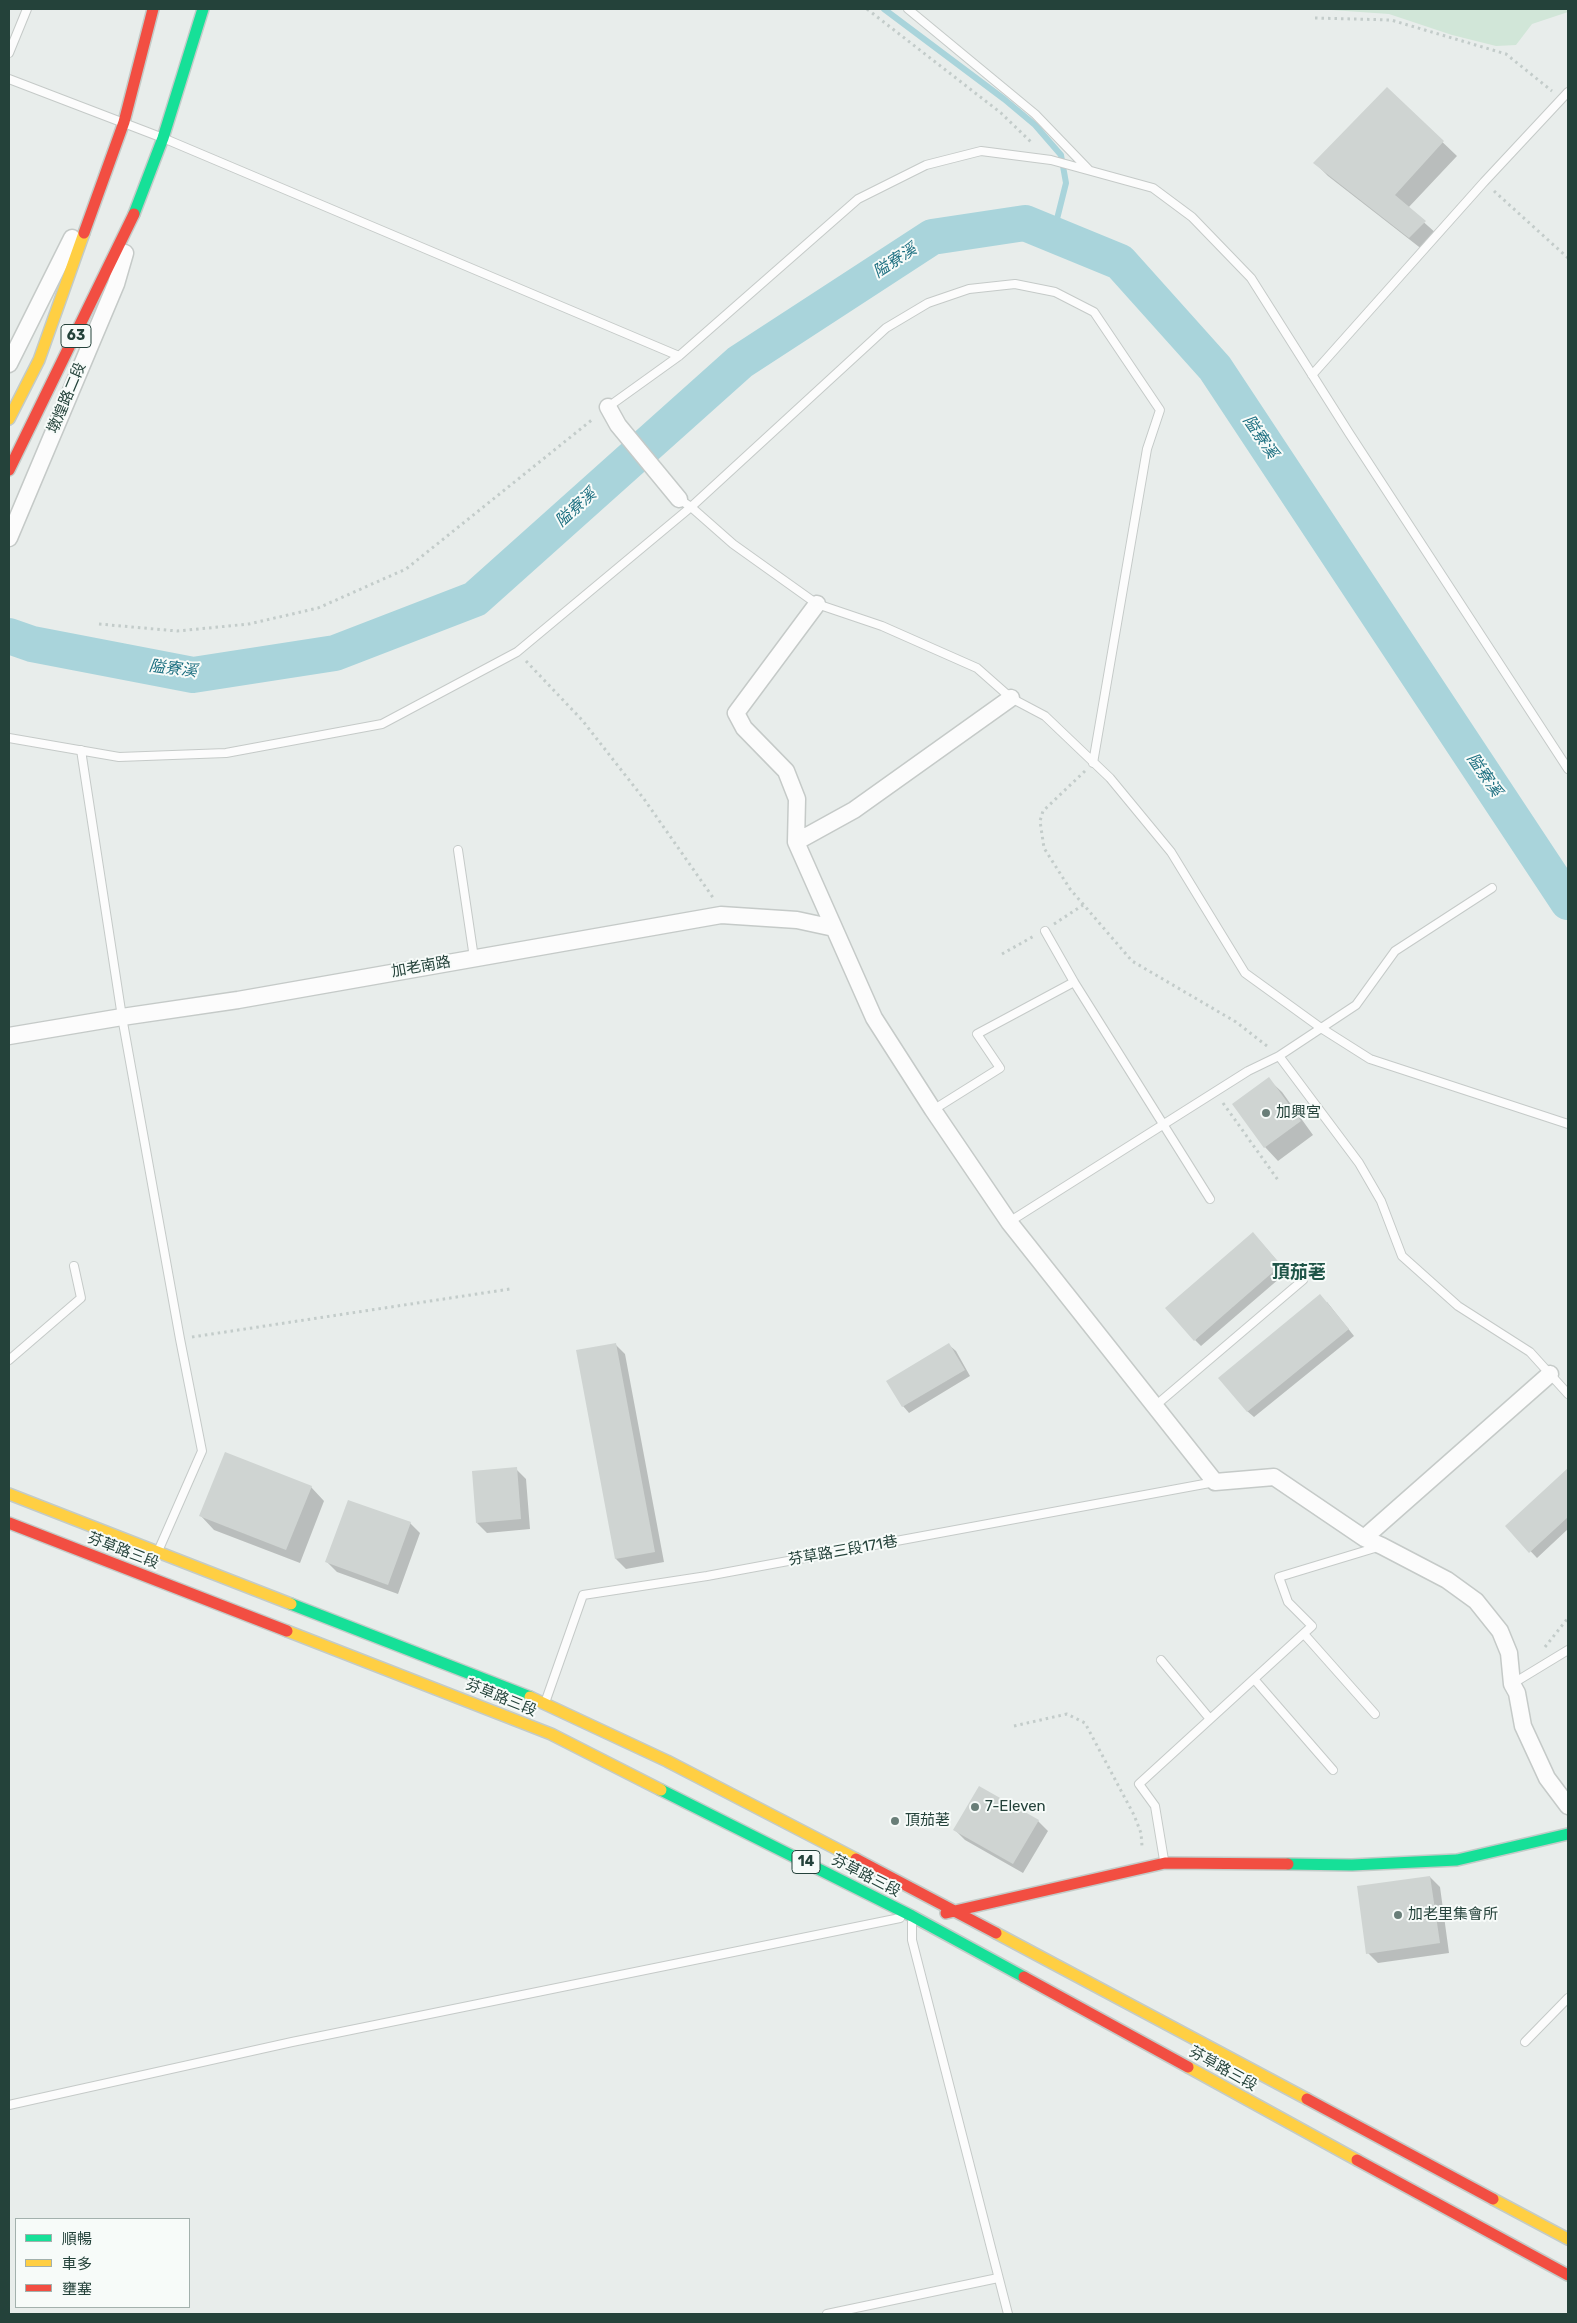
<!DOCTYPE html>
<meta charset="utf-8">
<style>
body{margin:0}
#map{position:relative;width:1577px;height:2323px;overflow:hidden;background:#e8edeb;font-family:Rubik,"Noto Sans TC",sans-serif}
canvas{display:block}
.frame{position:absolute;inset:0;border:10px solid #24423a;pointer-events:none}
.legend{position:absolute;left:15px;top:2218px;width:175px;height:90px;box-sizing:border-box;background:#f7fbf9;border:1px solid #a3b1ad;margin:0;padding:6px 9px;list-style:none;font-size:15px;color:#24423a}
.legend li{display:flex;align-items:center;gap:10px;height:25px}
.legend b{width:25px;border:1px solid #a3b1ad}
</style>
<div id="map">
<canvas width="1577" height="2323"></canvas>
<div class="frame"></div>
<ul class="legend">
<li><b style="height:6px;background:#16e098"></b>順暢</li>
<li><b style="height:6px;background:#ffcf43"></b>車多</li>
<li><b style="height:6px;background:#f24e42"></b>壅塞</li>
</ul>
</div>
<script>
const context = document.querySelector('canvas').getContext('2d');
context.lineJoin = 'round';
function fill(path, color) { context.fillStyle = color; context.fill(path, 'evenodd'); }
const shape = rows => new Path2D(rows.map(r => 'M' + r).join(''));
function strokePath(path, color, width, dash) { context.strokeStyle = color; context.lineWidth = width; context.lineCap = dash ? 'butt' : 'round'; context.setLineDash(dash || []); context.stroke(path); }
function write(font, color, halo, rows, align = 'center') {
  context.font = font + ' Rubik,"Noto Sans TC",sans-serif'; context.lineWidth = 4; context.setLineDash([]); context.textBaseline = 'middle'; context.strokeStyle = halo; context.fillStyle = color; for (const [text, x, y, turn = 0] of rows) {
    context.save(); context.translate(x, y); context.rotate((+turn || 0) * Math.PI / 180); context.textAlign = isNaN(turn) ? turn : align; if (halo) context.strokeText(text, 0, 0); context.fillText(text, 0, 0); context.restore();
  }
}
fill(shape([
 [1317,9,1568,9,1568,12,1532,24,1516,45,1496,46,1452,35,1389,14]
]), '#d1e6d8');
fill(shape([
 [1387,89,1457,156,1408,208,1438,235,1423,250,1328,176,1315,163],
 [1268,1079,1282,1092,1313,1135,1278,1161,1265,1147],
 [1259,1240,1287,1272,1201,1346,1195,1340],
 [1327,1302,1354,1336,1254,1417,1247,1411],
 [615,1344,625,1354,664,1562,626,1569,616,1559],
 [949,1345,956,1351,970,1376,909,1413,903,1406],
 [516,1469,526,1479,530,1529,487,1533,477,1523],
 [1568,1470,1568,1529,1537,1558,1507,1526],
 [311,1487,324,1501,300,1563,214,1530,201,1516],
 [410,1523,420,1533,398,1594,337,1572,327,1562],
 [1038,1821,1048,1831,1023,1873,965,1840,955,1830],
 [1430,1877,1440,1887,1449,1953,1378,1963,1368,1953]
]), '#0003');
strokePath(shape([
 [884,9,1004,99,1035,125,1061,155,1066,183,1053,235]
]), '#a9d4db', 6);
strokePath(shape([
 [9,636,32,644,193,675,335,653,475,599,740,362,932,237,1025,223,1120,262,1215,368,1568,902]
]), '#a9d4db', 36);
fill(shape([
 [1387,87,1444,141,1395,195,1426,221,1409,238,1313,163],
 [1269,1077,1301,1121,1264,1148,1232,1104],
 [1253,1232,1281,1265,1194,1341,1165,1308],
 [1320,1294,1349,1329,1247,1412,1218,1378],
 [616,1343,655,1552,615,1559,576,1350],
 [949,1343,965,1370,902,1407,886,1381],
 [225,1452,312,1486,286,1550,199,1516],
 [517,1467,521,1519,476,1523,472,1471],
 [1568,1468,1568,1517,1529,1553,1505,1526],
 [348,1500,411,1522,388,1585,325,1562],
 [979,1786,1039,1820,1013,1864,953,1830],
 [1430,1876,1440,1943,1366,1954,1357,1886]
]), '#cfd4d2');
const lane = shape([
 [908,9,1035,114,1089,170],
 [9,53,27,9],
 [9,79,163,138,679,356],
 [1312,375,1484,182,1568,92],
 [608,407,679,356,858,199,926,165,981,151,1051,160,1153,188,1192,217,1251,278,1349,433,1568,769],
 [679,499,691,507,733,544,817,604,882,626,977,668,1011,698,1045,716,1110,778,1171,852,1245,973,1321,1028,1370,1059,1568,1124],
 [9,738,119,757,226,753,382,724,517,652,691,507,886,328,928,303,969,289,1015,284,1055,292,1094,312,1160,410,1147,449,1093,763],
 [81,750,122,1017,180,1339,202,1451,159,1549],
 [458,850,474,958],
 [1045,931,1074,982,1210,1199],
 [1279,1056,1359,1163,1381,1201,1402,1256,1458,1306,1530,1352,1568,1394],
 [933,1110,1000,1068,977,1034,1074,982],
 [1009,1222,1248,1071,1279,1056,1356,1005,1395,951,1492,888],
 [9,1360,81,1298,74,1266],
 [1155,1406,1303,1280],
 [1304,1634,1375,1714],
 [1161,1660,1210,1719],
 [1254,1679,1333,1770],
 [1512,1684,1568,1650],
 [546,1700,583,1595,707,1576,1215,1482],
 [1164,1860,1155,1806,1139,1784,1312,1626,1288,1602,1279,1577,1378,1547],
 [912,1922,912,1940,1008,2314],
 [1525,2042,1568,1998],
 [9,2105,292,2042,900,1918],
 [827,2314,998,2278]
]);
const street = shape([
 [9,364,72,238],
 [608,407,618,425,679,499],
 [9,538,116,284,125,253],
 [817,604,736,713,744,728,786,771,797,799,796,842,874,1018,933,1110,1009,1222,1215,1482,1274,1477,1364,1538,1382,1546,1447,1580,1476,1601,1500,1631,1509,1653,1512,1684,1517,1693,1523,1726,1547,1778,1568,1806],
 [796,842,854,810,1011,698],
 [9,1036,122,1017,238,1000,721,915,797,920,834,928],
 [1364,1538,1550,1374]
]);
const fast = shape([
 [134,214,163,138,203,9],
 [291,1604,530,1697],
 [661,1790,912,1916,1024,1977],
 [1288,1864,1352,1865,1457,1860,1568,1834]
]);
const slow = shape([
 [9,419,39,360,84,233],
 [9,1494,291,1604],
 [287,1631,551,1734,661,1790],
 [530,1697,667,1761,856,1859],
 [996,1933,1307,2099],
 [1188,2067,1357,2160],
 [1493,2199,1568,2239]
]);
const jam = shape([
 [84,233,124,122,153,9],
 [9,470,134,214],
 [9,1523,287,1631],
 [856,1859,996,1933],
 [946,1913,1165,1863,1288,1864],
 [1024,1977,1188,2067],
 [1307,2099,1493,2199],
 [1357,2160,1568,2275]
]);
strokePath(lane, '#c5cac8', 10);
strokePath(street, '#c5cac8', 19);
strokePath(fast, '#c3cbc8', 14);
strokePath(slow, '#c3cbc8', 14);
strokePath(jam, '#c3cbc8', 14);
strokePath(shape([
 [867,9,1001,113,1032,143],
 [1315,18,1391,20,1496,51,1506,54,1552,91],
 [1494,191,1568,258],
 [99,624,177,631,249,624,318,608,406,569,593,419],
 [526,661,582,720,644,799,714,899],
 [1085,771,1043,811,1040,821,1044,848,1070,889,1132,961,1236,1022,1267,1046],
 [1054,924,1083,905],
 [1002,954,1034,936],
 [1223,1103,1278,1180],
 [192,1337,510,1289],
 [1545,1647,1568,1618],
 [1014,1726,1067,1714,1085,1723,1134,1815,1141,1833,1142,1846]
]), '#c3ccca', 3, [2.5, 4]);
strokePath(lane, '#fcfcfc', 8);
strokePath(street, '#fcfcfc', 16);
strokePath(fast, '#16e098', 11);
strokePath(slow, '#ffcf43', 11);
strokePath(jam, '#f24e42', 11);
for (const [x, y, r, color] of [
 [1266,1113,5,"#697e78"],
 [975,1807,5,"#697e78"],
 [895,1821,5,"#697e78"],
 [1398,1915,5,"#697e78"]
]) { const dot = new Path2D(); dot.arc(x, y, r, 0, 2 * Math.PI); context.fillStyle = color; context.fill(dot); strokePath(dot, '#f7fbf9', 2); }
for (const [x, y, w] of [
 [76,336,30],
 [806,1862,28]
]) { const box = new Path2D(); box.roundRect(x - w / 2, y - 11.5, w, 23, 4); context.fillStyle = '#f7fbf9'; context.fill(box); strokePath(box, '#24423a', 1); }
write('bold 14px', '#24423a', null, [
 ["63",76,336],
 ["14",806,1862]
]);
write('15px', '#24423a', '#f7fbf9', [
 ["墩煌路二段",67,398,-67],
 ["加老南路",421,967,-10],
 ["芬草路三段",123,1551,21],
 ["芬草路三段171巷",843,1551,-10],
 ["芬草路三段",501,1698,22],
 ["芬草路三段",866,1876,27],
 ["芬草路三段",1223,2069,29]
]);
write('15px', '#24423a', '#f7fbf9', [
 ["加興宮",1276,1113],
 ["7-Eleven",985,1807],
 ["頂茄荖",905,1821],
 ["加老里集會所",1408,1915]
], 'left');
write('italic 16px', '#1c6f80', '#f7fbf9', [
 ["隘寮溪",895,261,-33],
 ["隘寮溪",1260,437,56],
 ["隘寮溪",576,508,-42],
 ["隘寮溪",173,669,7],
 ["隘寮溪",1484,775,56]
]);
write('bold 18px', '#1f5548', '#f7fbf9', [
 ["頂茄荖",1299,1273]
]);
</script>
